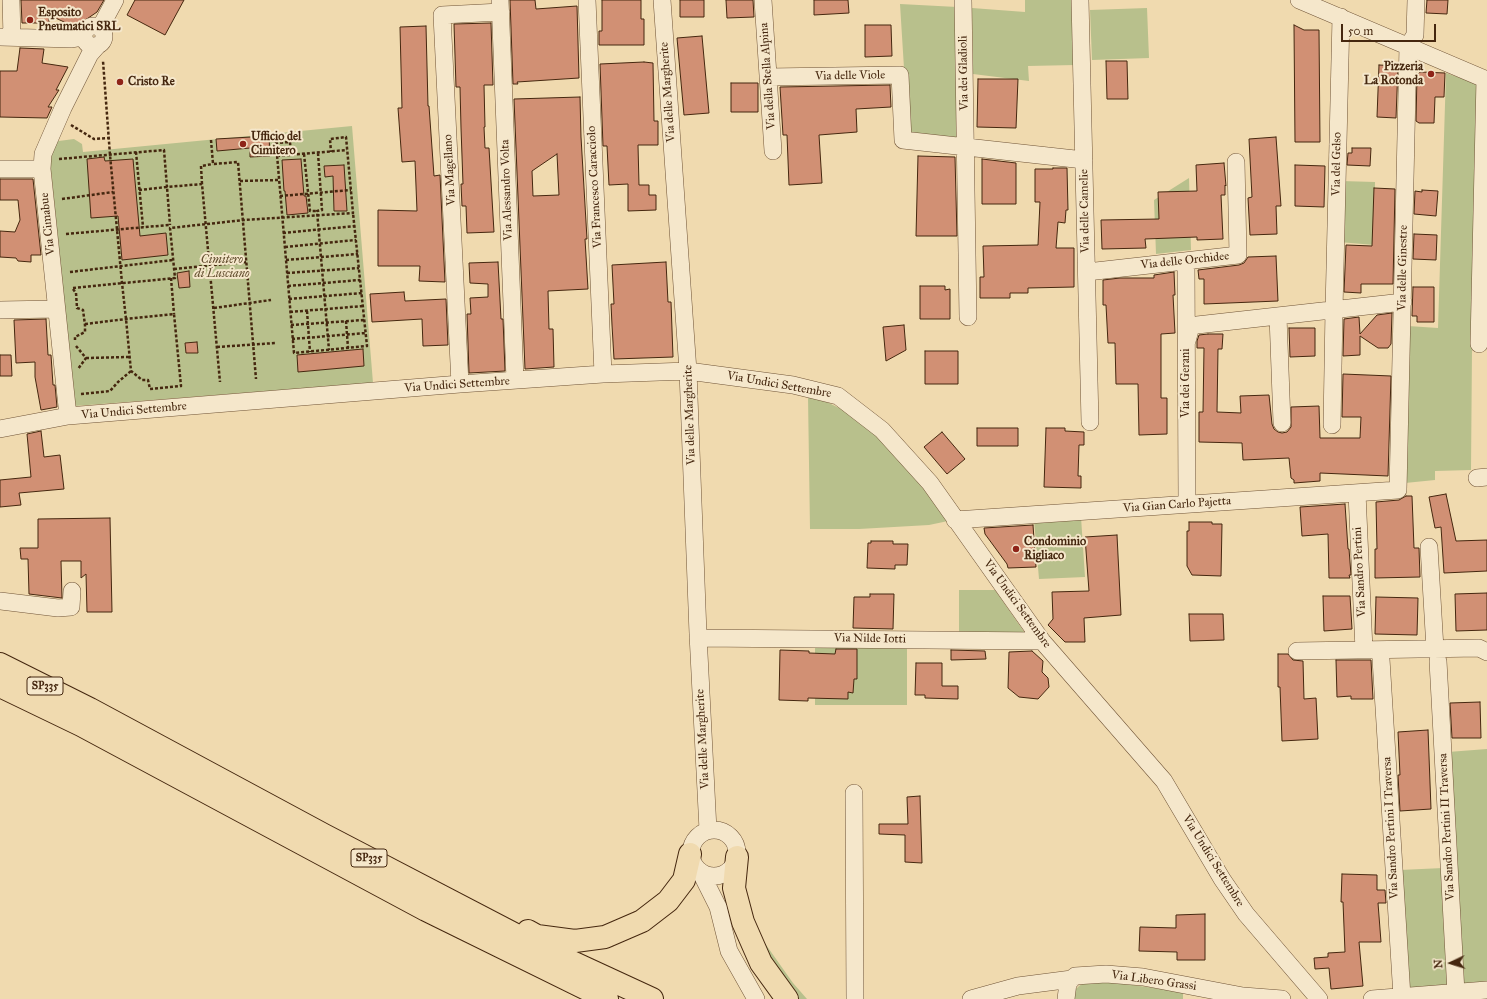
<!DOCTYPE html>
<style>
body{margin:0}
#map{position:relative;width:1487px;height:999px;overflow:hidden;background:#f0daaf;font-family:"IM FELL Great Primer",serif}
canvas{display:block}
.north{position:absolute;left:1431px;top:943px;width:40px;height:40px;-webkit-text-stroke:3px #f5e7cb;paint-order:stroke;rotate:266deg;font-size:11px;font-weight:700;line-height:16px;text-align:center;color:#45270f}
.north::after{content:'';display:block;margin:auto;width:14px;height:18px;background:#45270f;clip-path:polygon(50% 0,100% 100%,50% 72%,0 100%)}
.scale{position:absolute;left:1341px;top:24px;width:95px;height:18px;box-sizing:border-box;border:2px solid #45270f;border-top:0;padding-left:5px;font-size:12px;line-height:14px;white-space:nowrap;color:#45270f;-webkit-text-stroke:3px #f5e7cb;paint-order:stroke}
</style>
<div id="map">
<canvas width="1487" height="999"></canvas>
<div class="north">N</div>
<div class="scale">50 m</div>
</div>
<script>
const context = document.querySelector('canvas').getContext('2d');
context.lineJoin = 'round';
function fill(path, color) { context.fillStyle = color; context.fill(path, 'evenodd'); }
const shape = rows => new Path2D(rows.map(r => 'M' + r).join(''));
function strokePath(path, color, width, dash) { context.strokeStyle = color; context.lineWidth = width; context.lineCap = dash ? 'butt' : 'round'; context.setLineDash(dash || []); context.stroke(path); }
function write(font, color, halo, rows, align = 'center') {
  context.font = font + ' "IM FELL Great Primer",serif'; context.lineWidth = 4; context.setLineDash([]); context.textBaseline = 'middle'; context.strokeStyle = halo; context.fillStyle = color; for (const [text, x, y, turn = 0] of rows) {
    context.save(); context.translate(x, y); context.rotate((+turn || 0) * Math.PI / 180); context.textAlign = isNaN(turn) ? turn : align; if (halo) context.strokeText(text, 0, 0); context.fillText(text, 0, 0); context.restore();
  }
}
fill(shape([
 [1025,0,1072,0,1075,65,1028,66,1029,81,973,74,972,8,1025,12],
 [900,4,957,7,959,138,908,132],
 [1147,8,1149,58,1092,60,1090,10],
 [1446,73,1481,85,1478,225,1472,349,1471,470,1435,471,1435,480,1405,483,1408,326,1438,328],
 [352,126,373,383,75,406,49,152,51,142,74,139,82,144,83,152],
 [1189,178,1191,250,1156,254,1154,200],
 [1341,181,1375,182,1374,245,1339,242],
 [808,397,827,402,843,410,880,437,922,484,948,521,929,525,859,529,810,529],
 [1081,517,1085,577,1039,579,1034,520],
 [959,590,995,590,1027,636,959,636],
 [815,645,907,646,907,705,815,705],
 [1487,749,1487,985,1461,986,1448,752],
 [1443,868,1451,989,1406,992,1400,870],
 [764,942,793,983,807,999,795,999,771,968],
 [1085,982,1111,982,1183,992,1183,999,1072,999,1075,990,1079,986]
]), '#b8c08c');
const building = shape([
 [21,0,104,0,97,12,75,27,49,15,49,23,22,23,21,0],
 [135,0,184,0,165,35,127,15,135,0],
 [510,0,535,0,536,9,577,6,579,78,517,82,518,84,513,84,510,0],
 [602,0,641,0,641,19,644,19,644,45,599,45,599,31,602,31,602,0],
 [680,0,704,0,704,17,680,17,680,0],
 [726,0,753,0,754,17,727,18,726,0],
 [814,0,848,0,849,13,814,15,814,0],
 [1427,0,1448,0,1447,14,1426,13,1427,0],
 [491,23,493,85,484,85,485,127,484,127,485,148,489,148,494,232,467,233,466,206,462,206,461,184,463,184,461,128,460,87,456,87,454,24,491,23],
 [865,25,891,25,892,56,865,57,865,25],
 [1294,25,1304,30,1319,30,1320,142,1295,142,1294,25],
 [426,26,428,106,429,106,434,176,440,175,445,282,419,281,420,266,378,266,378,210,417,211,415,161,402,162,398,108,402,108,400,27,426,26],
 [702,36,709,113,684,115,677,38,702,36],
 [20,48,44,49,42,63,68,67,56,90,59,90,48,107,52,107,47,118,0,117,0,71,17,71,20,48],
 [1106,61,1127,61,1128,99,1107,99,1106,61],
 [644,62,653,63,654,121,658,121,658,145,638,145,639,185,649,185,649,195,656,195,656,210,628,211,628,184,609,185,607,146,603,146,600,64,644,62],
 [1379,65,1398,66,1396,118,1377,117,1379,65],
 [1420,72,1445,73,1444,97,1435,97,1434,123,1419,123,1416,121,1417,75,1420,72],
 [978,79,1018,79,1016,128,977,127,978,79],
 [731,83,758,83,758,112,731,112,731,83],
 [890,85,891,107,856,109,857,132,819,135,822,183,789,185,787,135,783,135,780,87,890,85],
 [580,97,581,137,587,239,585,239,588,289,548,291,549,329,553,329,554,367,525,369,514,99,580,97],
 [557,154,559,195,533,196,532,171,557,154],
 [269,136,270,156,250,157,250,148,217,151,216,139,269,136],
 [1276,137,1281,206,1276,206,1277,234,1250,235,1248,198,1252,197,1249,139,1276,137],
 [1352,148,1371,148,1370,166,1347,165,1348,153,1352,153,1352,148],
 [918,156,955,157,957,236,916,236,918,156],
 [104,157,105,161,133,159,140,236,166,233,168,255,122,260,118,216,91,218,87,159,104,157],
 [301,159,304,196,306,196,308,213,287,215,285,191,284,191,282,160,301,159],
 [982,159,1016,163,1016,204,982,204,982,159],
 [1224,163,1226,186,1225,185,1225,195,1221,195,1223,239,1197,240,1197,237,1145,239,1146,248,1102,249,1101,220,1159,219,1158,192,1197,191,1196,165,1224,163],
 [344,165,347,211,334,211,333,176,325,177,324,166,344,165],
 [1295,165,1325,166,1324,207,1295,206,1295,165],
 [1053,168,1067,168,1068,210,1066,210,1065,223,1058,222,1056,248,1074,248,1074,287,1028,288,1028,293,1010,293,1010,298,980,298,980,277,984,277,983,246,1038,245,1040,202,1035,202,1035,169,1053,169,1053,168],
 [0,179,33,179,41,255,31,255,31,262,18,261,16,258,0,257,0,231,15,232,20,220,18,200,0,200,0,179],
 [1374,188,1395,189,1393,284,1361,284,1361,293,1344,292,1346,245,1372,246,1374,188],
 [1422,190,1438,191,1436,216,1414,214,1415,191,1422,192,1422,190],
 [1414,234,1437,235,1436,260,1413,259,1414,234],
 [1276,256,1278,301,1204,304,1204,279,1199,279,1198,270,1239,265,1244,263,1248,257,1276,256],
 [498,262,501,319,503,319,505,371,469,373,467,314,471,314,470,298,488,297,488,284,470,283,469,263,498,262],
 [666,262,668,302,671,302,673,357,614,359,612,325,611,304,614,304,612,265,666,262],
 [189,271,190,287,179,288,177,273,189,271],
 [1174,272,1175,295,1173,295,1175,333,1161,334,1161,398,1167,398,1167,434,1139,435,1138,384,1116,384,1115,343,1108,343,1106,305,1103,305,1103,280,1120,278,1154,278,1154,275,1174,272],
 [920,286,945,286,945,290,950,289,950,319,920,319,920,286],
 [1413,287,1434,287,1434,322,1417,322,1417,316,1412,316,1413,287],
 [404,292,405,301,446,299,448,345,423,346,422,319,372,322,370,294,404,292],
 [1392,313,1391,344,1388,348,1378,348,1360,336,1360,355,1343,356,1344,319,1359,317,1360,334,1377,315,1392,313],
 [46,319,48,355,51,355,53,385,55,385,57,407,41,410,35,377,35,362,16,363,14,320,46,319],
 [904,325,906,350,886,361,883,327,904,325],
 [1289,328,1315,328,1315,356,1290,357,1289,328],
 [1208,334,1223,334,1222,349,1218,349,1217,412,1241,413,1240,396,1269,395,1272,424,1274,429,1278,432,1282,433,1287,432,1291,427,1291,407,1319,406,1320,438,1360,438,1361,417,1342,417,1343,374,1391,376,1388,476,1320,473,1320,481,1294,483,1294,480,1291,478,1289,458,1243,460,1242,443,1199,442,1199,412,1203,412,1204,348,1197,348,1197,341,1199,335,1208,334],
 [197,342,198,353,186,353,185,343,197,342],
 [363,349,364,366,298,372,297,355,363,349],
 [925,351,958,351,958,384,925,384,925,351],
 [0,355,11,355,12,376,0,376,0,355],
 [977,428,1018,428,1018,446,977,446,977,428],
 [1046,428,1065,428,1065,431,1084,432,1084,445,1079,445,1078,476,1081,476,1081,488,1044,487,1046,428],
 [41,431,44,457,60,455,64,489,19,493,21,505,0,507,0,480,31,477,27,434,41,431],
 [942,432,965,459,947,474,924,447,942,432],
 [1446,494,1456,541,1487,540,1487,571,1444,573,1441,527,1435,528,1429,497,1446,494],
 [1406,496,1412,496,1414,548,1419,548,1420,577,1375,578,1375,549,1377,549,1376,502,1399,500,1406,496],
 [1345,504,1348,549,1349,549,1351,575,1349,575,1350,578,1329,578,1328,534,1302,536,1300,507,1345,504],
 [110,518,112,612,87,612,86,574,81,578,81,561,61,561,62,598,29,594,28,559,21,559,20,548,38,548,38,519,110,518],
 [1189,522,1212,522,1212,524,1222,524,1221,576,1192,575,1187,566,1187,531,1189,531,1189,522],
 [1033,525,1036,567,1008,568,1007,564,985,534,984,528,1033,525],
 [1117,535,1121,615,1084,618,1085,642,1065,642,1048,625,1053,619,1052,592,1089,591,1085,537,1117,535],
 [871,541,893,541,893,544,908,544,907,565,895,565,895,569,867,568,868,543,871,543,871,541],
 [1487,593,1487,630,1456,631,1455,594,1487,593],
 [870,594,894,594,893,629,853,628,854,597,870,597,870,594],
 [1323,596,1350,596,1352,629,1324,631,1323,596],
 [1376,597,1418,598,1417,635,1375,634,1376,597],
 [1189,614,1223,614,1224,640,1190,641,1189,614],
 [836,649,857,649,857,679,854,679,853,693,848,692,848,699,808,698,808,701,779,700,780,650,809,651,809,653,835,654,836,649],
 [951,650,985,651,986,659,951,660,951,650],
 [1032,651,1043,661,1042,672,1048,678,1049,687,1038,699,1019,697,1008,688,1009,652,1032,651],
 [1278,654,1288,654,1293,660,1303,661,1304,699,1316,698,1318,739,1282,741,1280,687,1278,687,1278,654],
 [1336,660,1371,660,1373,699,1351,699,1351,696,1337,697,1336,660],
 [916,663,942,663,942,686,958,686,958,699,925,698,925,695,915,695,916,663],
 [1480,702,1481,738,1452,738,1450,703,1480,702],
 [1428,730,1431,809,1400,811,1398,775,1400,775,1398,732,1428,730],
 [920,796,922,863,905,862,905,835,879,834,879,824,908,824,907,797,920,796],
 [1342,874,1377,875,1377,890,1385,890,1386,903,1378,903,1381,942,1359,942,1363,986,1331,989,1329,968,1315,969,1314,958,1328,957,1328,953,1345,952,1343,902,1341,902,1342,874],
 [1205,914,1205,960,1177,960,1177,952,1139,951,1140,927,1176,928,1176,915,1205,914]
]);
fill(building, '#d19074');
strokePath(building, '#45270f', 1);
const minor = shape([
 [11,0,12,37],
 [500,0,515,380],
 [587,0,603,374],
 [662,0,688,371,698,634,708,830],
 [763,0,773,151],
 [963,0,968,317],
 [1080,0,1090,422],
 [1299,0,1487,80],
 '84 36a10 10 0 1 1 20 0a10 10 0 1 1-20 0Z',
 [100,28,115,0],
 [0,37,72,39,83,37],
 [768,77,900,75,903,140,1084,160],
 [0,169,42,169],
 [1186,261,1187,504],
 [1087,272,1238,255,1236,162],
 [0,310,56,309],
 [1278,316,1282,423],
 [1187,341,1190,330,1193,326,1197,325,1403,302],
 [1479,344,1485,79],
 [460,384,442,15,501,12],
 [68,416,42,169,43,154,63,108,90,54,98,45],
 [1332,425,1334,310,1341,17],
 [0,429,68,416,460,384,603,374,688,371,793,385,838,396,882,430,930,483,1042,641,1164,781,1222,879,1246,914,1319,999],
 [1477,478,1487,477],
 [1357,493,1364,650],
 [955,520,1398,490,1408,46,1415,35,1416,0],
 [1429,547,1435,649],
 [0,601,58,608,71,607,72,591],
 [698,638,1042,641],
 [1297,651,1479,648,1487,652],
 [1381,659,1402,997],
 [1438,661,1456,993],
 [854,793,855,999],
 '691 853a23 23 0 1 1 46 0a23 23 0 1 1-46 0Z',
 [701,873,718,907,729,951,756,999],
 [971,999,1018,986,1072,979],
 [1066,999,1068,983,1075,976,1106,974,1143,977,1243,996,1282,999],
 [1372,999,1487,990]
]);
const highway = shape([
 [0,664,90,709,324,835,535,945,652,999],
 [0,686,81,725,426,910,607,999],
 [737,857,734,888,743,922,761,963,787,999],
 [528,931,537,936,575,941,605,937,642,921,668,901,684,880,690,854]
]);
strokePath(minor, '#705437', 18);
strokePath(highway, '#45270f', 24);
strokePath(shape([
 [71,125,94,139,108,138],
 [211,140,213,164,238,162,256,379],
 [136,152,143,227],
 [318,153,322,210,317,211,329,350],
 [304,154,310,211,317,211],
 [291,155,290,142,276,143,294,353,367,346,353,213],
 [277,156,347,150],
 [59,159,164,150,167,187,202,184,220,382],
 [240,181,279,180],
 [202,184,201,166,213,164],
 [139,190,167,187,170,225],
 [280,196,351,190],
 [62,199,113,192],
 [283,233,355,226],
 [66,234,169,225],
 [285,247,356,240],
 [286,260,358,254],
 [174,269,246,262],
 [70,272,173,260],
 [287,273,359,268],
 [171,278,174,314],
 [288,286,360,280],
 [73,288,175,278,170,228,244,220,353,213,346,137,330,139,331,152],
 [73,289,76,293,77,308,83,310,85,325,85,332,75,337,75,340],
 [289,299,362,293],
 [214,308,271,300],
 [307,311,310,352],
 [290,312,363,306],
 [346,321,348,348],
 [85,324,126,319,174,314,181,386,150,389,148,380,142,380,131,371,126,319,122,283,110,155,103,61],
 [291,325,364,320],
 [292,339,366,333],
 [76,346,86,358,78,369],
 [217,347,276,343],
 [86,358,129,357],
 [81,394,110,391,118,382,131,371]
]), '#45270f', 2.5, [3, 2]);
strokePath(minor, '#f5e7cb', 17);
strokePath(highway, '#f0daaf', 22);
for (const [x, y, r, color] of [
 [30,20,4,"#8f2418"],
 [1431,74,4,"#8f2418"],
 [120,82,4,"#8f2418"],
 [243,144,4,"#8f2418"],
 [1016,549,4,"#8f2418"]
]) { const dot = new Path2D(); dot.arc(x, y, r, 0, 2 * Math.PI); context.fillStyle = color; context.fill(dot); strokePath(dot, '#f5e7cb', 1.5); }
for (const [x, y, w] of [
 [45,686,36],
 [369,858,36]
]) { const box = new Path2D(); box.roundRect(x - w / 2, y - 9, w, 18, 3); context.fillStyle = '#f5e7cb'; context.fill(box); strokePath(box, '#45270f', 1); }
write('bold 11px', '#45270f', null, [
 ["SP335",45,686],
 ["SP335",369,858]
]);
write('bold 12px', '#45270f', '#f5e7cb', [
 ["Esposito",38,13],
 ["Pneumatici SRL",38,27],
 ["Pizzeria",1423,67,"right"],
 ["La Rotonda",1423,81,"right"],
 ["Cristo Re",128,82],
 ["Ufficio del",251,137],
 ["Cimitero",251,151],
 ["Condominio",1024,542],
 ["Rigliaco",1024,556]
], 'left');
write('12px', '#45270f', '#f5e7cb', [
 ["Via dei Gladioli",964,73,-91],
 ["Via della Stella Alpina",768,76,-94],
 ["Via delle Viole",850,76,-1],
 ["Via delle Margherite",668,92,-94],
 ["Via del Gelso",1337,164,-89],
 ["Via Magellano",450,170,-93],
 ["Via Francesco Caracciolo",595,187,-93],
 ["Via Alessandro Volta",507,190,-92],
 ["Via delle Camelie",1085,211,-91],
 ["Via Cimabue",48,224,-96],
 ["Via delle Orchidee",1185,261,-6],
 ["Via delle Ginestre",1403,268,-89],
 ["Via dei Gerani",1186,383,-90],
 ["Via Undici Settembre",457,385,-4],
 ["Via Undici Settembre",779,385,10],
 ["Via Undici Settembre",134,411,-5],
 ["Via delle Margherite",690,415,-92],
 ["Via Gian Carlo Pajetta",1177,505,-4],
 ["Via Sandro Pertini",1360,572,-93],
 ["Via Undici Settembre",1017,604,54],
 ["Via Nilde Iotti",870,639,1],
 ["Via delle Margherite",703,739,-93],
 ["Via Sandro Pertini II Traversa",1447,827,-93],
 ["Via Sandro Pertini I Traversa",1391,828,-93],
 ["Via Undici Settembre",1213,861,58],
 ["Via Libero Grassi",1154,981,8]
]);
write('italic 12px', '#624d2e', '#f5e7cb', [
 ["Cimitero",222,260],
 ["di Lusciano",222,274]
]);
</script>
